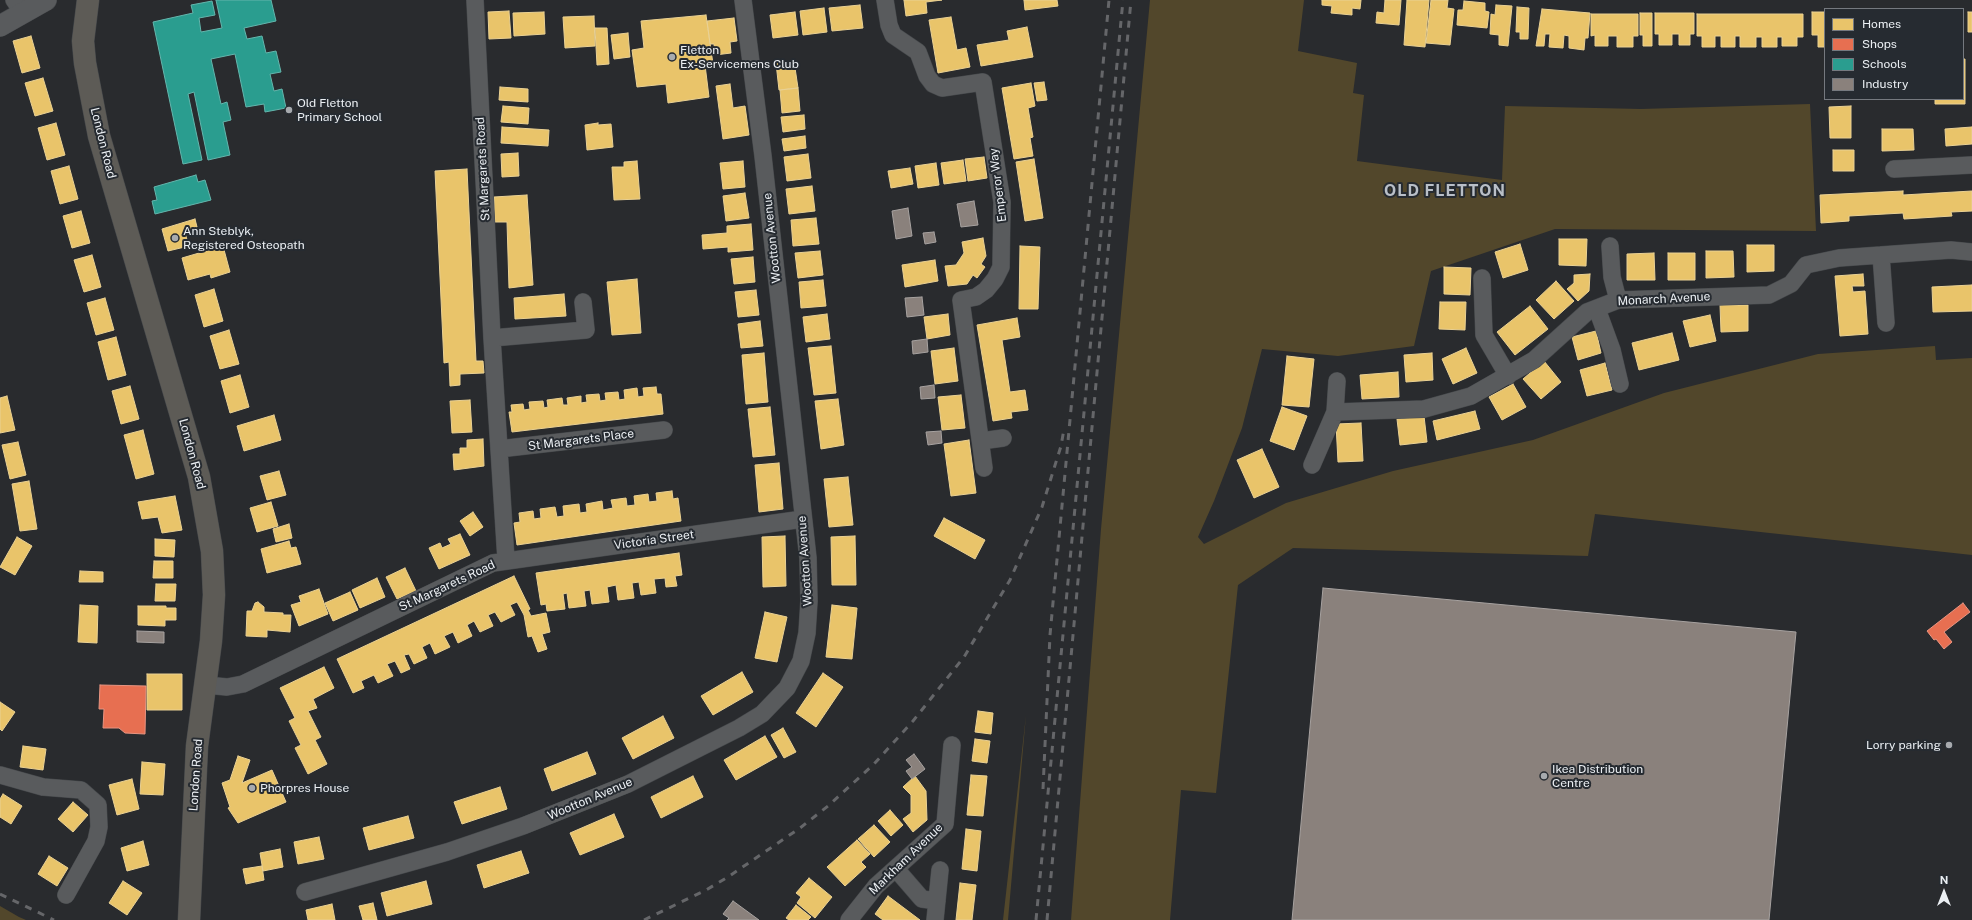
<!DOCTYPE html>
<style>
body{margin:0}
#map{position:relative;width:1972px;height:920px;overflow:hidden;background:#292b2e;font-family:"Public Sans",sans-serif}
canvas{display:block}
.legend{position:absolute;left:1824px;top:8px;width:140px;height:92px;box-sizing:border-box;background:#262b31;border:1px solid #75797f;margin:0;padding:5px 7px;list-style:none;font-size:12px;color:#ebeff3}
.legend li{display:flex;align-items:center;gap:8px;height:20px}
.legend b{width:20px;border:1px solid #75797f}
.north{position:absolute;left:1924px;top:872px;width:40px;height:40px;-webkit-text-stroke:3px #262b31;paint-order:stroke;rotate:0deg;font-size:11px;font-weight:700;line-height:16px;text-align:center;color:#ebeff3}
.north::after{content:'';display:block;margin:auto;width:14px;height:18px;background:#ebeff3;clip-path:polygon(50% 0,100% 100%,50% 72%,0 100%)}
</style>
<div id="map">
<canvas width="1972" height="920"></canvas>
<ul class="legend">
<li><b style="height:11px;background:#e9c46a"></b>Homes</li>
<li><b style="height:11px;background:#e76f51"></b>Shops</li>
<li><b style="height:11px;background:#2a9d8f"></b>Schools</li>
<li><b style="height:11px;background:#8a817c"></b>Industry</li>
</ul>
<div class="north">N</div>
</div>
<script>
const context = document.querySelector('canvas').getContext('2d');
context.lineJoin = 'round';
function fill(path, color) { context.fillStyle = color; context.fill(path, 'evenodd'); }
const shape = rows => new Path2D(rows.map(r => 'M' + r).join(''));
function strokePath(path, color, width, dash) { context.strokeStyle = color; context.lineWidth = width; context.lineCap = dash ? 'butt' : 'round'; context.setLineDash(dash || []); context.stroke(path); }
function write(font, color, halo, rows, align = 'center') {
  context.font = font + ' "Public Sans",sans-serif'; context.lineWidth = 4; context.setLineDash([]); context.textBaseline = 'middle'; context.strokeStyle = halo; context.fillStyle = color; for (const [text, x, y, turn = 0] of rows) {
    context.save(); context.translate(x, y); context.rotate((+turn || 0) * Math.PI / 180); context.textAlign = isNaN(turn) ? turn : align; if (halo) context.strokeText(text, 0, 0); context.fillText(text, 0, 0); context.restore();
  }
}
fill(shape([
 [1150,0,1304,0,1298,51,1357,63,1353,93,1364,95,1357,161,1502,180,1505,106,1641,109,1810,104,1816,231,1555,229,1431,271,1414,346,1338,356,1262,349,1242,428,1214,501,1198,537,1204,544,1286,503,1393,471,1533,440,1664,393,1818,354,1935,346,1936,360,1972,358,1972,555,1595,514,1588,556,1293,548,1238,585,1216,793,1181,790,1170,920,1071,920,1101,529],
 [1026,715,1008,920,1003,920],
 [0,906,19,917,26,920,0,920]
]), '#52472b');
const homes = shape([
 [904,0,942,0,926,2,927,13,906,16,904,0],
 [1024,0,1057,0,1058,6,1025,10,1024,0],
 [1322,0,1361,0,1360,9,1352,8,1352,15,1331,13,1332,6,1322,5,1322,0],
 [1385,0,1401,0,1399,25,1376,23,1377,12,1384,13,1385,0],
 [1407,0,1429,0,1425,47,1404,45,1407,0],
 [1431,0,1448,0,1447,8,1454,9,1450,45,1426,43,1431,0],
 [1464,1,1485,3,1485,11,1489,12,1487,28,1457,25,1458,10,1463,10,1464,1],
 [860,5,863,28,832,31,829,8,860,5],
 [1496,5,1512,6,1508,46,1499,45,1499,35,1490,34,1491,14,1495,15,1496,5],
 [1517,7,1529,8,1528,39,1520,39,1520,32,1516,32,1517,7],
 [824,8,827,32,803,35,800,11,824,8],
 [1542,9,1590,13,1588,38,1585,38,1584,50,1569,48,1569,36,1564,35,1563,48,1549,47,1550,34,1545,34,1544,46,1536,46,1542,9],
 [509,11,511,38,489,39,488,12,509,11],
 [544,12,545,34,514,36,513,13,544,12],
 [795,12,798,35,773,38,770,15,795,12],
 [1812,12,1825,12,1825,47,1818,47,1818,35,1812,35,1812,12],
 [1968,12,1972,12,1972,32,1968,32,1968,12],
 [1640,13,1652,13,1652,46,1643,46,1643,35,1640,35,1640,13],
 [1655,13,1694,13,1694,34,1690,34,1690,45,1679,45,1679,34,1672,34,1672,45,1659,45,1659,34,1655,34,1655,13],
 [1591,14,1638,14,1638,36,1633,36,1633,47,1617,47,1617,36,1608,36,1608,46,1595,46,1595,35,1591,36,1591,14],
 [1697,14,1803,14,1803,37,1797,37,1797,46,1782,46,1782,37,1777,37,1777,47,1762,47,1762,37,1756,37,1756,47,1740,47,1740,36,1735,36,1735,47,1721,47,1721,36,1715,36,1715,47,1702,47,1702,36,1697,36,1697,14],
 [706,15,713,64,705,65,709,97,668,103,666,84,637,87,632,50,644,48,641,21,706,15],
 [594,16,595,46,565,48,563,17,594,16],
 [951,17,957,50,966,48,970,67,938,73,929,20,951,17],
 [734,18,737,41,730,42,731,53,715,55,714,44,710,44,707,21,734,18],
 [1027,27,1033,57,981,66,977,45,1009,40,1007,31,1027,27],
 [595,28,607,28,609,64,597,65,595,28],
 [628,33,630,57,614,59,611,35,628,33],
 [31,36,40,68,22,73,13,41,31,36],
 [1963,59,1965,59,1965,104,1935,104,1935,99,1963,99,1963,59],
 [794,61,798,88,779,90,776,63,794,61],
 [43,78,53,111,35,116,25,83,43,78],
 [1044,82,1047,100,1037,101,1034,83,1044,82],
 [1031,83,1035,106,1028,108,1033,137,1030,138,1033,156,1014,159,1002,88,1031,83],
 [730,84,733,108,745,106,749,135,723,139,716,86,730,84],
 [500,87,528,89,528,102,499,100,500,87],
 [798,88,800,111,782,113,780,90,798,88],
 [503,106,529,108,528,124,501,122,503,106],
 [1851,106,1851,138,1830,138,1829,107,1851,106],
 [804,115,805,129,783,132,781,117,804,115],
 [56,123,65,155,47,160,38,128,56,123],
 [598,123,598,125,611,124,613,147,587,150,585,125,598,123],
 [502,127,549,130,548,146,501,143,502,127],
 [1972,127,1972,144,1946,146,1945,129,1972,127],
 [1882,129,1913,129,1914,150,1882,151,1882,129],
 [805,136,806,148,784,151,782,139,805,136],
 [1833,150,1854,150,1854,171,1833,171,1833,150],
 [518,153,519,176,502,177,501,154,518,153],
 [808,154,811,178,787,181,784,157,808,154],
 [984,157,987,178,968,181,965,159,984,157],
 [1034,159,1043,218,1025,221,1016,162,1034,159],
 [963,160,966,181,944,184,941,163,963,160],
 [637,161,640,199,614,200,612,167,624,167,624,162,637,161],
 [743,161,745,187,723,189,720,163,743,161],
 [936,163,939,185,918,188,915,166,936,163],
 [69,166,78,199,60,204,51,171,69,166],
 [910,168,913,184,891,188,888,171,910,168],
 [467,169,476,361,483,361,484,373,460,374,460,385,450,386,449,362,444,363,435,171,467,169],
 [812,186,815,211,789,214,786,189,812,186],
 [1903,191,1903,195,1972,191,1972,211,1951,212,1952,216,1904,219,1903,213,1849,216,1849,221,1821,223,1820,195,1903,191],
 [745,193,749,218,726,221,723,196,745,193],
 [527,195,533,285,509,288,507,222,495,222,494,197,527,195],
 [81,211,90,243,72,248,63,216,81,211],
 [816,218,819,244,793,246,791,220,816,218],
 [195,219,197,227,184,230,189,246,168,251,162,229,195,219],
 [751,224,753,250,728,252,728,247,703,249,702,235,727,233,727,226,751,224],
 [983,238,986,256,981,264,985,267,977,278,973,275,967,284,948,286,945,266,956,265,964,253,962,242,983,238],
 [1559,239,1587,239,1586,266,1559,265,1559,239],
 [1520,244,1528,270,1503,278,1495,252,1520,244],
 [1747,245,1774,245,1774,271,1747,272,1747,245],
 [223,246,230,272,211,278,210,274,188,280,182,258,223,246],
 [1020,246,1040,247,1038,309,1019,309,1020,246],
 [820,251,823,275,798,278,795,253,820,251],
 [1706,251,1733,251,1734,277,1706,278,1706,251],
 [1654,253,1655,280,1627,280,1627,254,1654,253],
 [1668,253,1695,253,1695,280,1668,280,1668,253],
 [92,255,101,287,84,292,74,260,92,255],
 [753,257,755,282,734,284,731,259,753,257],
 [935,260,938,281,905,287,902,265,935,260],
 [1444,267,1471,268,1470,295,1444,294,1444,267],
 [1590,274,1589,291,1578,301,1567,289,1574,283,1574,275,1590,274],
 [1863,274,1864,286,1852,286,1853,292,1865,291,1868,334,1840,336,1835,276,1863,274],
 [637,279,641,333,612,335,607,282,637,279],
 [823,280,826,306,801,308,799,282,823,280],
 [1556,281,1574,301,1554,319,1536,300,1556,281],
 [1972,285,1972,311,1933,312,1932,287,1972,285],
 [214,289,223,321,204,327,195,295,214,289],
 [756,290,759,315,738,317,735,292,756,290],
 [564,294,566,316,515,319,514,298,564,294],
 [105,298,114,330,96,335,87,303,105,298],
 [1440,302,1466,302,1465,330,1439,329,1440,302],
 [1720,305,1748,305,1748,331,1721,332,1720,305],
 [1530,306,1548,329,1515,355,1497,332,1530,306],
 [827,314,830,339,806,342,803,317,827,314],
 [948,314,950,335,927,339,924,317,948,314],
 [1710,315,1716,341,1690,347,1683,321,1710,315],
 [1017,318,1020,337,1002,340,1010,392,1025,390,1028,410,1011,412,1012,418,993,421,977,325,1017,318],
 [760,321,763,346,741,348,738,324,760,321],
 [229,330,239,364,220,369,210,336,229,330],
 [1596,331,1601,353,1578,360,1572,337,1596,331],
 [1672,333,1679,360,1639,370,1632,343,1672,333],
 [116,337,126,375,108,380,98,342,116,337],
 [831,346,836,393,814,395,808,348,831,346],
 [954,348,958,381,935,384,931,351,954,348],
 [1466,348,1477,373,1453,384,1442,359,1466,348],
 [764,353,768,402,746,404,742,355,764,353],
 [1432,353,1433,380,1406,382,1404,355,1432,353],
 [1287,356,1314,359,1309,407,1282,405,1287,356],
 [1544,361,1561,382,1541,399,1523,379,1544,361],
 [1605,363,1612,390,1587,396,1580,370,1605,363],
 [1398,372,1399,397,1362,399,1360,375,1398,372],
 [240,375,249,407,230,413,221,381,240,375],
 [1513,384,1526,407,1502,420,1489,397,1513,384],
 [130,386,139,419,121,424,112,391,130,386],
 [656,387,657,394,661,394,663,414,512,432,509,412,512,412,511,405,523,404,524,410,530,409,529,402,543,401,544,408,548,407,547,400,562,398,563,405,568,405,567,398,581,396,581,403,587,402,586,395,599,394,600,401,606,400,605,393,618,392,619,400,625,399,624,390,637,388,638,397,644,396,643,388,656,387],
 [961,395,965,428,942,430,938,397,961,395],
 [7,396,15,430,0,433,0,398,7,396],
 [838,399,844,445,821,449,815,401,838,399],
 [470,400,472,432,452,433,450,401,470,400],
 [770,407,775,455,753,457,748,409,770,407],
 [1282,407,1307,416,1294,450,1270,441,1282,407],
 [1475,411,1480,429,1437,440,1433,421,1475,411],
 [274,415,281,440,244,451,237,426,274,415],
 [1424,416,1427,442,1400,445,1397,419,1424,416],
 [1361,423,1363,461,1338,462,1336,424,1361,423],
 [143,430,154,474,136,479,124,435,143,430],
 [483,439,484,466,454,470,453,454,460,454,460,448,467,448,467,440,483,439],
 [969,440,976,493,951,496,944,444,969,440],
 [18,442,26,475,10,479,2,445,18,442],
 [1262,449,1279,487,1254,498,1237,460,1262,449],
 [779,463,783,509,759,512,755,465,779,463],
 [279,471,286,495,267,500,260,476,279,471],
 [848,477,853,525,829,527,824,479,848,477],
 [29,481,37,529,20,531,12,484,29,481],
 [672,491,673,499,678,498,681,521,517,545,514,523,520,522,519,513,533,511,534,519,541,518,540,509,555,507,557,517,564,516,563,506,579,504,580,513,587,512,586,504,602,501,603,510,613,508,611,500,626,498,627,506,635,505,634,496,648,494,649,502,657,501,656,493,672,491],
 [175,496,182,530,162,533,158,517,142,519,138,502,175,496],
 [271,502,278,526,257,532,250,508,271,502],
 [473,512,483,527,470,536,460,521,473,512],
 [944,518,985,540,975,559,934,536,944,518],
 [289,524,292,538,276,542,273,529,289,524],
 [460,534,470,555,439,569,429,548,440,543,442,548,451,544,448,539,460,534],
 [785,536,786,586,763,587,762,537,785,536],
 [855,536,856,585,832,585,831,537,855,536],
 [17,537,32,546,15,575,0,567,17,537],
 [155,539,175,540,174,557,155,556,155,539],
 [289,541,291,548,296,547,301,564,267,573,261,549,289,541],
 [679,553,682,575,675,576,677,586,666,587,665,578,654,579,656,593,641,595,639,582,632,583,634,598,618,600,616,585,607,587,609,602,592,604,590,590,584,591,586,606,569,608,567,593,563,594,565,609,547,611,546,604,541,605,536,573,679,553],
 [154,561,173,561,173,578,153,578,154,561],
 [405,568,416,591,397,599,386,577,405,568],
 [80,571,103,572,103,582,79,582,80,571],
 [514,576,530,609,528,610,531,616,546,613,550,632,542,634,547,649,538,652,532,636,528,637,524,615,517,602,510,605,515,615,501,622,495,612,488,615,493,626,480,632,474,621,467,625,472,636,458,643,453,632,444,636,450,647,435,654,430,643,422,647,427,658,414,664,409,654,404,655,410,669,401,673,395,661,387,664,393,676,378,683,374,675,361,681,364,688,353,693,337,659,514,576],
 [377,578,385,597,360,608,352,590,377,578],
 [156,584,176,584,175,601,155,601,156,584],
 [319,589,328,614,299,626,291,605,301,602,299,596,319,589],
 [350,592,358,610,333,621,325,603,350,592],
 [258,602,264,607,264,612,283,613,283,615,291,615,290,632,267,630,267,637,246,636,247,611,252,611,255,603,258,602],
 [80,605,98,606,97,643,78,642,80,605],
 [832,605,857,608,852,659,826,657,832,605],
 [138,606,166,606,166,608,176,608,176,620,165,620,165,626,138,625,138,606],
 [765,612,787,617,777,662,755,658,765,612],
 [324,667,334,688,313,699,317,708,308,711,321,737,315,740,327,764,308,774,295,748,301,745,289,721,295,718,280,688,324,667],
 [742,672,753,692,713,715,701,696,742,672],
 [823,673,843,687,816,727,796,713,823,673],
 [147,674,182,674,182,710,147,710,147,674],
 [0,702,15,712,2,731,0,729,0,702],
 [978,711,993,713,991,734,975,732,978,711],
 [663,716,674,738,633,759,622,738,663,716],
 [783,728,796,752,784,758,771,735,783,728],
 [765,736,777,757,736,780,724,760,765,736],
 [975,739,990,741,987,763,972,761,975,739],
 [23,746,46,749,43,770,20,767,23,746],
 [587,752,596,774,552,791,544,769,587,752],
 [238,756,250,760,242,783,272,770,286,802,238,823,228,808,230,807,222,783,230,780,238,756],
 [142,762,165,764,163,795,140,794,142,762],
 [971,775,987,776,983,816,967,815,971,775],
 [693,776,703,797,661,818,651,797,693,776],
 [915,776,926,791,927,820,913,832,903,819,911,813,911,795,903,787,915,776],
 [132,779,139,809,117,815,109,785,132,779],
 [500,787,507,809,462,824,454,802,500,787],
 [3,794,22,806,11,824,0,817,0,799,3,794],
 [73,802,88,815,73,832,58,819,73,802],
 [890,810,903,825,891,836,878,821,890,810],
 [614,814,624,837,580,855,570,833,614,814],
 [408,816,414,838,369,850,363,828,408,816],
 [874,825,890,842,874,857,858,839,874,825],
 [966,829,981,831,977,871,962,869,966,829],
 [319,837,324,859,298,864,294,842,319,837],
 [857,840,870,854,861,862,866,867,845,886,827,867,857,840],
 [143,841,149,865,127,871,121,848,143,841],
 [280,849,283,867,263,871,260,853,280,849],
 [521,851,529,873,484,888,477,865,521,851],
 [49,856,68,868,57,886,38,874,49,856],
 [262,866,264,880,246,884,243,869,262,866],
 [809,878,832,897,815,918,797,903,801,897,796,893,809,878],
 [123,881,142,893,127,915,109,903,123,881],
 [426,881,432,904,387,916,381,893,426,881],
 [960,883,976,885,972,920,956,920,960,883],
 [888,896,920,920,883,920,875,914,888,896],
 [373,903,377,920,363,920,359,906,373,903],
 [332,904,335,920,308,920,306,910,332,904],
 [796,905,811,917,808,920,789,920,786,918,796,905]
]);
fill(homes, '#e9c46a');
strokePath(homes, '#ead193', 1);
const shops = shape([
 [1963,603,1970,612,1944,632,1952,642,1944,649,1936,639,1934,640,1927,631,1963,603],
 [100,685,146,686,145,734,125,733,119,728,103,728,104,709,99,709,100,685]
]);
fill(shops, '#e76f51');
strokePath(shops, '#e89582', 1);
const schools = shape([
 [216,0,271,0,276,21,244,28,247,39,262,36,266,53,276,51,281,72,270,74,274,91,282,89,286,108,265,112,264,104,246,107,235,54,211,59,221,104,227,102,231,120,223,122,230,155,208,160,194,92,188,94,202,160,183,164,153,22,193,13,191,5,212,1,215,15,199,18,201,32,222,28,216,0],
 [196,175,198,182,205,180,211,200,155,214,152,201,157,200,154,187,196,175]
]);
fill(schools, '#2a9d8f');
strokePath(schools, '#64b6ad', 1);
const industry = shape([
 [974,201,978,225,961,227,957,204,974,201],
 [908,208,912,236,896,239,892,211,908,208],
 [934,232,936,242,925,244,923,233,934,232],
 [922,297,924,315,907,317,905,298,922,297],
 [927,339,928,352,913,354,912,341,927,339],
 [934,385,935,398,921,399,920,387,934,385],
 [941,431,942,443,928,445,926,432,941,431],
 [1323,588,1796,632,1769,920,1292,920,1323,588],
 [137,631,164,632,164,643,137,642,137,631],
 [914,754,925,769,912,779,906,771,912,767,906,760,914,754],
 [733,901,759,920,727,920,729,918,723,914,733,901]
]);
fill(industry, '#8a817c');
strokePath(industry, '#a7a2a0', 1);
const minor = shape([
 [14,0,23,13],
 [475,0,492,338,506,560],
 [885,0,889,25,893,35,918,52,927,76,933,84,942,88,983,82,1002,202,1001,267,995,279,986,290,976,297,961,300,984,468],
 [1894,169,1972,165],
 [1610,246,1612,277,1618,300],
 [1881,255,1886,323],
 [1482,278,1484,335,1508,376],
 [1597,309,1612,350,1620,384],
 [492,338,586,330,583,302],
 [1337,381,1335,412,1424,409,1471,396,1534,360,1587,312,1618,300,1769,295,1791,284,1806,265,1839,258,1951,250,1972,252],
 [981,441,1003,438],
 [499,449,664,430],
 [1312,465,1335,412],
 [206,685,227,687,243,684,493,563,803,519],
 [0,775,43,787,81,790,98,805,99,827,96,841,66,895],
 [896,869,922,899,937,901],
 [305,892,447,852,523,826,628,784,739,728,762,714,787,688,801,661,807,633,809,601,808,558,763,156,743,0],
 [849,920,876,886,945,824,952,745],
 [935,920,940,870]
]);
const tertiary = shape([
 [0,26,46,0]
]);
const primary = shape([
 [88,0,83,41,85,63,99,136,199,477,212,551,214,595,211,641,197,746,189,920]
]);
strokePath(minor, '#45484b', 18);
strokePath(tertiary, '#45484b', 22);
strokePath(primary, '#45484b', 23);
strokePath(minor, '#595b5d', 17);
strokePath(tertiary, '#595b5d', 21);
strokePath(primary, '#5d5b56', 22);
strokePath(shape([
 [1043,789,1050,635,1109,0],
 [0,894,54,920],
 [644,920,706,890,728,877,800,828,828,806,874,764,913,721,964,657,1010,580,1042,507,1061,446,1064,429],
 [1036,920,1123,0],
 [1047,920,1131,0]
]), '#656669', 3, [7, 7]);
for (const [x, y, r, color] of [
 [672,57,4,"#a7aaae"],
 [289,110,4,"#a7aaae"],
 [175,238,4,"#a7aaae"],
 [1949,745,4,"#a7aaae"],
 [1544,776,4,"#a7aaae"],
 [252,788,4,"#a7aaae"]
]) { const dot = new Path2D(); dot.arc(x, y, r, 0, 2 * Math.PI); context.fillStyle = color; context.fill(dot); strokePath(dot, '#262b31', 1.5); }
write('12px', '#ebeff3', '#262b31', [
 ["Fletton",680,50],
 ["Ex-Servicemens Club",680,64],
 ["Old Fletton",297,103],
 ["Primary School",297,117],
 ["Ann Steblyk,",183,231],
 ["Registered Osteopath",183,245],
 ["Lorry parking",1941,745,"right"],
 ["Ikea Distribution",1552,769],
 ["Centre",1552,783],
 ["Phorpres House",260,788]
], 'left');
write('12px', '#ebeff3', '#262b31', [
 ["London Road",103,143,76],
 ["St Margarets Road",483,169,-93],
 ["Emperor Way",998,185,-97],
 ["Wootton Avenue",772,238,-96],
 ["Monarch Avenue",1664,299,-3],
 ["St Margarets Place",581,440,-7],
 ["London Road",192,454,75],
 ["Victoria Street",654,540,-8],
 ["Wootton Avenue",805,561,-94],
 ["St Margarets Road",447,586,-25],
 ["London Road",196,775,-86],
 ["Wootton Avenue",590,799,-23],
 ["Markham Avenue",906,859,-44]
]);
context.letterSpacing = '1px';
write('bold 16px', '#b9bfc7', '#262b31', [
 ["OLD FLETTON",1445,191]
]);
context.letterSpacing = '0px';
</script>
